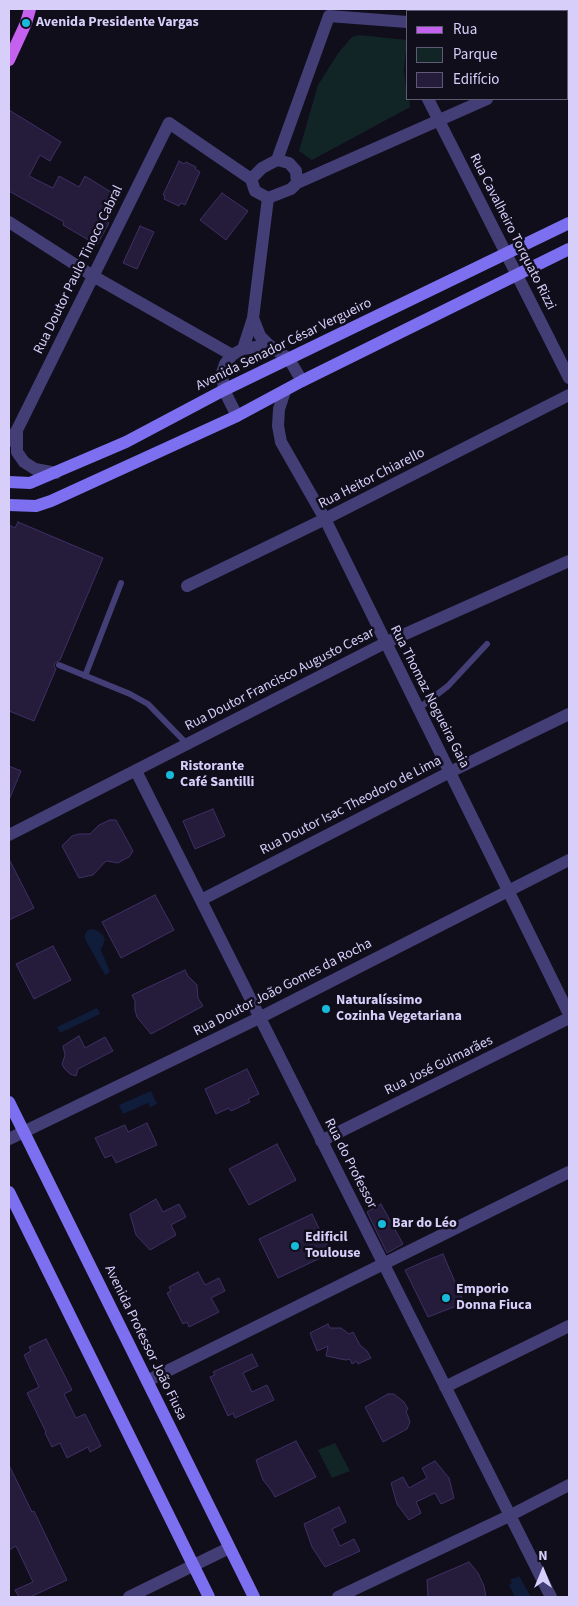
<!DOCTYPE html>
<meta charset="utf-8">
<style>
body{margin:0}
#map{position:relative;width:578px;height:1606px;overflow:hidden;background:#110e1c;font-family:"Source Sans 3",sans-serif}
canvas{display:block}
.frame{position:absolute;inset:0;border:10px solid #d7cefa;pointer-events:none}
.legend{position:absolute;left:406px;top:10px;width:162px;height:90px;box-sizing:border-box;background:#110e1c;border:1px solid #605b75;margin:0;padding:6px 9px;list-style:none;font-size:15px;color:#d7cefa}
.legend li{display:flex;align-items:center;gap:10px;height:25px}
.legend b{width:25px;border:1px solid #605b75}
.north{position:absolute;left:518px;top:1546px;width:50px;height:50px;-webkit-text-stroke:4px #110e1c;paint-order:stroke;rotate:0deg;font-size:14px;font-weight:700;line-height:20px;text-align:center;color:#d7cefa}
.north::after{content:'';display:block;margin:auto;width:18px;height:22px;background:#d7cefa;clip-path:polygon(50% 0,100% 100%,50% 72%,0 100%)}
</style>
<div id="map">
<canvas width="578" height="1606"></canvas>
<div class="frame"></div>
<ul class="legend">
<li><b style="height:6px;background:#c461ee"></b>Rua</li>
<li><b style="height:14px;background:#112526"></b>Parque</li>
<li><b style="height:14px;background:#251c3b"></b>Edifício</li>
</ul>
<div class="north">N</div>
</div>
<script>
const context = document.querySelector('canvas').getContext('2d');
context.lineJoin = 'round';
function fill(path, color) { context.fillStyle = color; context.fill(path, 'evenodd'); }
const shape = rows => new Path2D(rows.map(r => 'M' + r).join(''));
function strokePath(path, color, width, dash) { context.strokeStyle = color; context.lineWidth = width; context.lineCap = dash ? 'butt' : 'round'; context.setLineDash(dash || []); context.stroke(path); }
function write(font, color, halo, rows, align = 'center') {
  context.font = font + ' "Source Sans 3",sans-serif'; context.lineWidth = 5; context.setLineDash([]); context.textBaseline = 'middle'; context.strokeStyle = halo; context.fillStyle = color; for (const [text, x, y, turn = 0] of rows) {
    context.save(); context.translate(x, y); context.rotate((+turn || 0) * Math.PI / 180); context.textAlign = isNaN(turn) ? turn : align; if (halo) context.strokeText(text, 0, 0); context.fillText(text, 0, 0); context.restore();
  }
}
fill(shape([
 [359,35,407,40,404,70,407,99,409,99,410,107,312,160,299,151,318,85,339,52,352,37],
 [335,1443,350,1471,332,1478,318,1450]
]), '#112526');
fill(shape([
 [93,929,98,931,103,935,105,940,101,950,110,972,105,975,85,939,85,934,88,930],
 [97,1008,100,1014,60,1033,57,1027],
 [151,1091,157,1104,150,1107,148,1103,123,1114,119,1105],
 [519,1576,531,1597,515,1597,509,1585,512,1583,510,1580]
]), '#0f1c3a');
const building = shape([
 [9,110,61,142,50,161,40,155,29,176,53,188,59,176,79,187,85,176,119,197,107,222,109,223,97,245,63,225,64,222,9,191,9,110],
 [179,161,184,164,186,162,196,167,195,169,200,172,185,205,181,203,179,206,164,199,165,196,163,195,179,161],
 [222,193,248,211,226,240,200,220,222,193],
 [140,226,154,232,137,269,123,263,140,226],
 [18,522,103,558,60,660,55,663,54,666,56,669,34,721,9,711,9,525,15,528,18,522],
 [9,766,21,771,9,800,9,766],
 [213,809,225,836,195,849,183,821,213,809],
 [110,820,116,820,133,851,129,857,123,860,118,863,106,861,93,875,79,878,62,846,72,836,79,834,90,834,99,825,110,820],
 [9,859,34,908,9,920,9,859],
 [155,895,174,930,121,958,102,922,155,895],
 [53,946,71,980,34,999,16,964,53,946],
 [185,970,188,976,197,985,198,998,203,1006,151,1034,137,1017,135,1010,135,1001,132,995,185,970],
 [79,1036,85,1048,105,1037,113,1051,78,1069,76,1076,70,1074,64,1068,62,1064,65,1055,63,1046,79,1036],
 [247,1069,259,1094,248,1099,250,1102,231,1111,229,1108,216,1114,205,1089,247,1069],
 [147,1123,157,1145,116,1163,112,1155,105,1158,95,1138,125,1125,128,1132,147,1123],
 [277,1144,296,1180,249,1205,229,1169,277,1144],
 [156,1199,163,1212,179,1204,186,1217,171,1225,176,1235,150,1250,136,1235,130,1214,156,1199],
 [381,1204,403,1244,387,1253,367,1212,381,1204],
 [312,1214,331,1253,278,1278,259,1239,312,1214],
 [443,1254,464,1303,428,1317,405,1270,425,1261,443,1254],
 [198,1272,205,1285,219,1278,225,1291,211,1298,219,1312,189,1327,187,1322,183,1324,167,1293,171,1291,169,1287,198,1272],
 [328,1324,330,1328,341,1328,349,1334,353,1332,360,1345,367,1351,371,1358,358,1364,357,1361,352,1364,350,1359,346,1360,326,1356,328,1346,317,1351,310,1333,328,1324],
 [46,1339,72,1390,64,1394,76,1418,85,1414,101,1446,90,1452,88,1447,67,1458,60,1443,52,1447,45,1433,46,1432,27,1393,39,1387,24,1355,31,1351,29,1347,46,1339],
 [252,1354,258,1366,243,1373,252,1392,267,1385,274,1400,235,1418,233,1413,228,1416,210,1377,215,1375,213,1372,252,1354],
 [388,1394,394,1394,404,1402,408,1409,406,1411,410,1422,407,1429,383,1442,365,1407,388,1394],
 [296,1441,316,1477,275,1497,271,1490,263,1480,256,1460,296,1441],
 [435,1461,449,1478,454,1498,441,1504,435,1493,416,1502,421,1513,409,1520,397,1504,391,1483,403,1477,409,1488,427,1478,422,1468,435,1461],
 [9,1465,32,1512,34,1511,67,1580,30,1597,19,1597,15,1590,33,1582,16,1546,9,1550,9,1465],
 [339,1507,346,1522,332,1529,340,1546,354,1539,360,1551,325,1567,312,1547,304,1524,339,1507],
 [469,1562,478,1573,484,1586,486,1597,428,1597,427,1580,469,1562]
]);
fill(building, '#251c3b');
strokePath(building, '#3f3065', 1);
strokePath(shape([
 [59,665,130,694,148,704,188,745],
 [85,676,121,583],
 [418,709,448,686,487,644]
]), '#443e77', 6);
strokePath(shape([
 [424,11,424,9],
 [540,11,541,9],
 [567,59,569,57],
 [428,99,569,378],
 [277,160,329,16,407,22],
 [277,160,289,163,296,171,297,183,291,189,268,198,255,191,251,179,262,168,277,160],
 [297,183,487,99],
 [9,222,93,276,232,355],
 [253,318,260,336,269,345],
 [243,349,253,318,268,198],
 [285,391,279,409,278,426,281,442,325,519,569,1014],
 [237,416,224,390,222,373,225,364,232,355,243,349,269,345,289,359,302,381],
 [17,430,17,452,24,462,35,469,56,473],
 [9,441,17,430,169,123,251,179],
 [187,586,325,519,569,395],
 [136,771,551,1597],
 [9,835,385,643,569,561],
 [201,900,450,772,569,714],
 [9,1139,259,1018,569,860],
 [321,1141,569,1018],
 [147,1381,569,1172],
 [445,1387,569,1326],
 [129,1597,229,1548],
 [338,1597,509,1516,569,1485]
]), '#443e77', 12);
strokePath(shape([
 [9,482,30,483,126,442,224,390,569,223],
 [9,505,36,506,51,501,237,416,302,381,569,249],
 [9,1102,254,1597],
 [9,1192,209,1597]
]), '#7d70f0', 12);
strokePath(shape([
 [9,60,26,23,30,9]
]), '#c461ee', 12);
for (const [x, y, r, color] of [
 [26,23,5,"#18badc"],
 [170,775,5,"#18badc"],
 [326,1009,5,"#18badc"],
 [382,1224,5,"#18badc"],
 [295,1246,5,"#18badc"],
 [446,1298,5,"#18badc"]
]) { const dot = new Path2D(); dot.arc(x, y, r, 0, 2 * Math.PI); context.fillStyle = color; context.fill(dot); strokePath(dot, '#110e1c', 2); }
write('bold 14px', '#d7cefa', '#110e1c', [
 ["Avenida Presidente Vargas",36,23],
 ["Ristorante",180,767],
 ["Café Santilli",180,783],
 ["Naturalíssimo",336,1001],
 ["Cozinha Vegetariana",336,1017],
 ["Bar do Léo",392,1224],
 ["Edificil",305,1238],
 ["Toulouse",305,1254],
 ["Emporio",456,1290],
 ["Donna Fiuca",456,1306]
], 'left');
write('14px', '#d7cefa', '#110e1c', [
 ["Rua Cavalheiro Torquato Rizzi",512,232,63],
 ["Rua Doutor Paulo Tinoco Cabral",79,270,-64],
 ["Avenida Senador César Vergueiro",284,345,-26],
 ["Rua Heitor Chiarello",372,479,-27],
 ["Rua Doutor Francisco Augusto Cesar",280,680,-27],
 ["Rua Thomaz Nogueira Gaia",429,697,63],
 ["Rua Doutor Isac Theodoro de Lima",351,806,-27],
 ["Rua Doutor João Gomes da Rocha",283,988,-27],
 ["Rua José Guimarães",439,1066,-26],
 ["Rua do Professor",350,1164,63],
 ["Avenida Professor João Fiusa",145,1343,64]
]);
</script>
